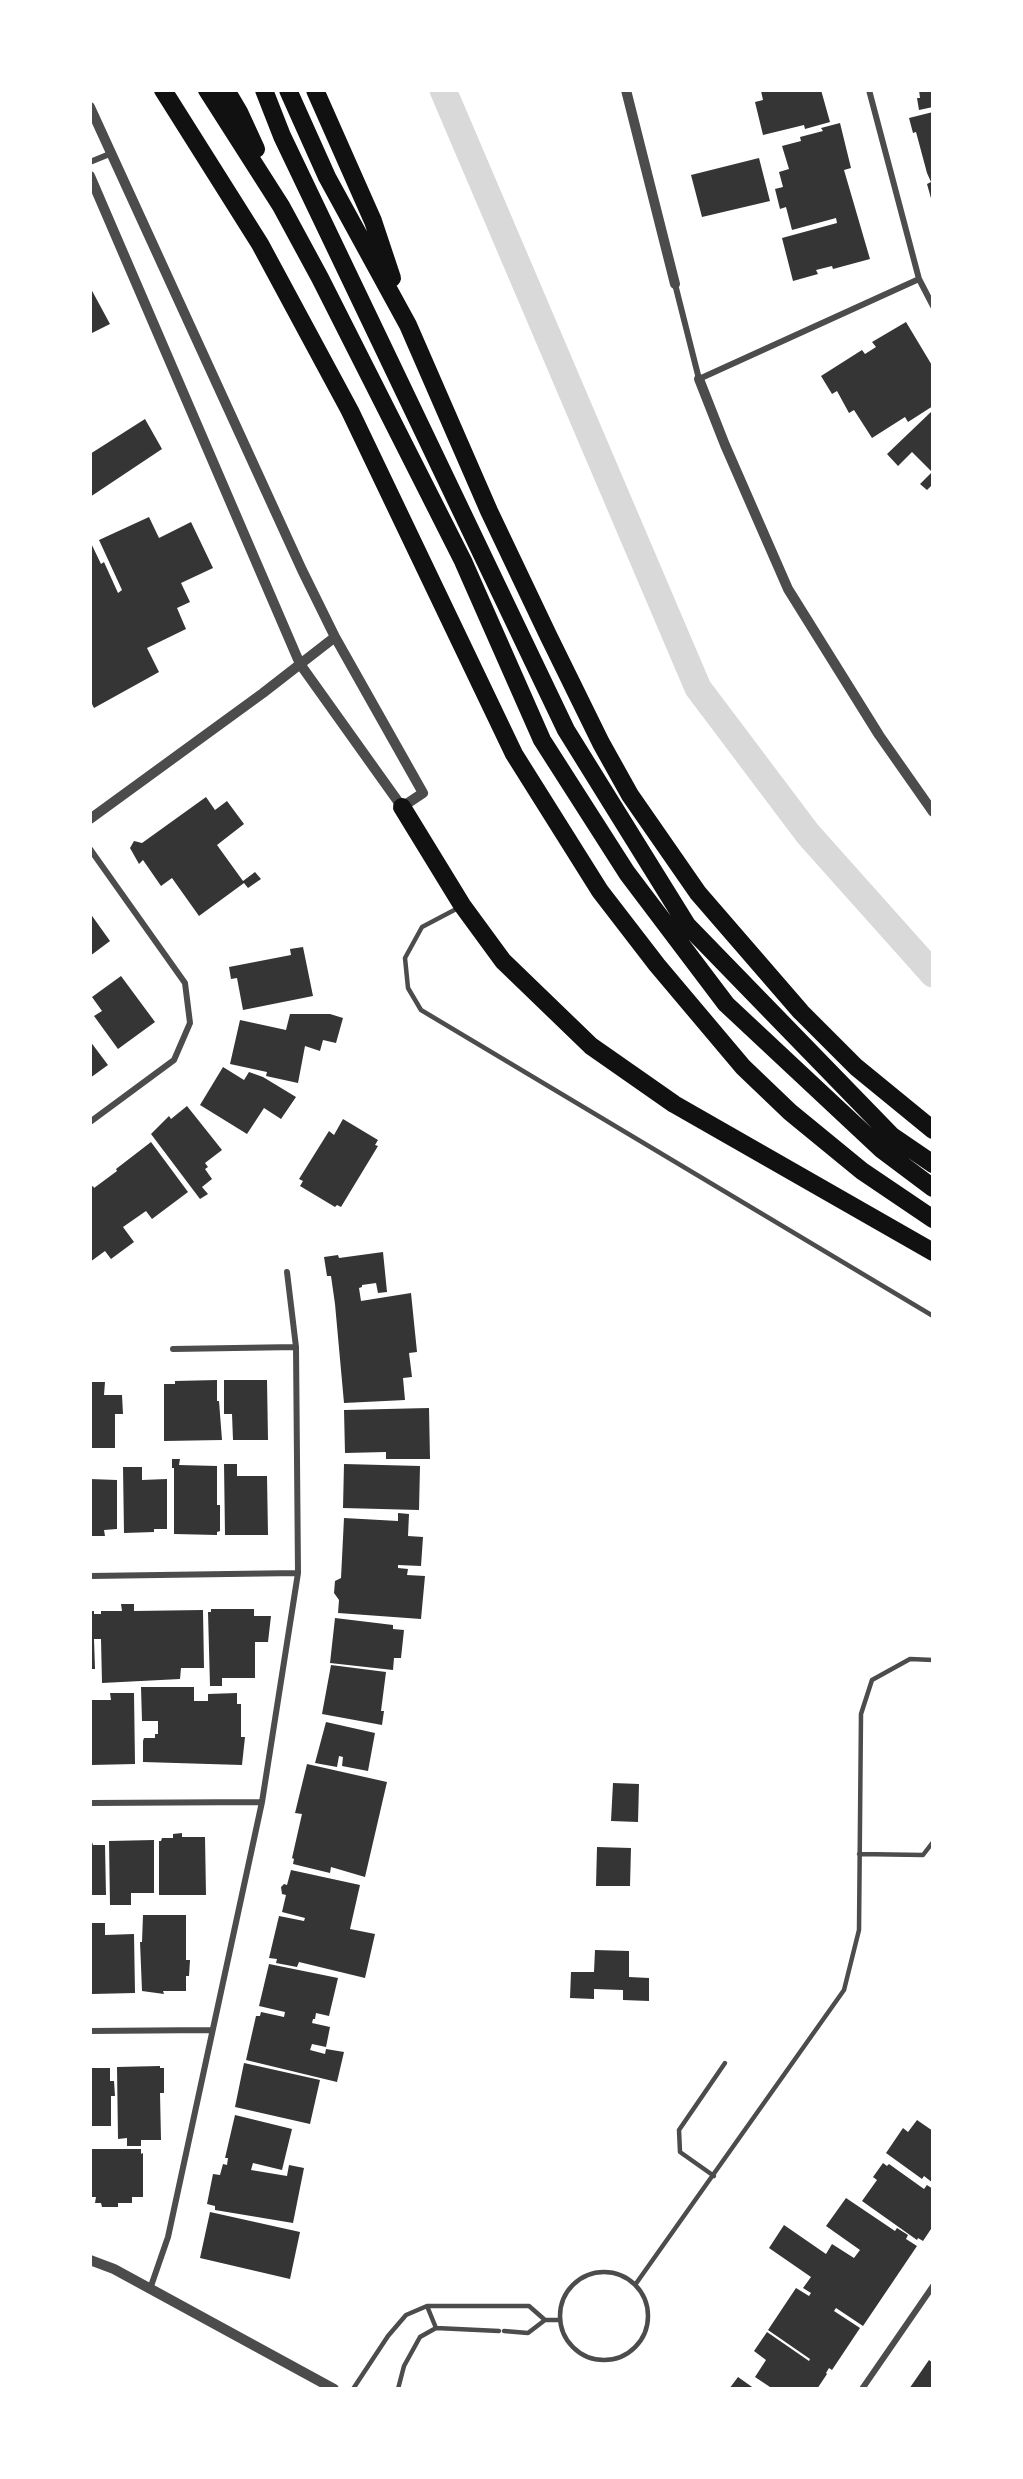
<!DOCTYPE html>
<style>
body{margin:0}
#map{position:relative;width:1023px;height:2479px;overflow:hidden;background:#fff;font-family:Signika,sans-serif}
canvas{display:block}
.frame{position:absolute;inset:0;border:92px solid #fff;pointer-events:none}
</style>
<div id="map">
<canvas width="1023" height="2479"></canvas>
<div class="frame"></div>
</div>
<script>
const context = document.querySelector('canvas').getContext('2d');
context.lineJoin = 'round';
const shape = rows => new Path2D(rows.map(r => 'M' + r).join(''));
function strokePath(path, color, width, dash) { context.strokeStyle = color; context.lineWidth = width; context.lineCap = dash ? 'butt' : 'round'; context.setLineDash(dash || []); context.stroke(path); }
function fill(path, color) { context.fillStyle = color; context.fill(path, 'evenodd'); }
strokePath(shape([
 [443,90,698,688,808,834,933,974]
]), '#d9d9d9', 27);
fill(shape([
 [767,90,821,90,830,122,805,129,804,125,763,135,755,102,763,100,761,91],
 [919,90,933,90,933,107,919,110,917,98,920,98],
 [933,112,933,202,932,202,927,184,931,182,927,173,916,132,913,133,909,118],
 [840,123,851,168,844,170,870,259,833,269,832,266,816,270,818,274,793,281,782,238,837,223,836,218,792,230,786,207,780,209,775,189,783,187,779,172,789,169,782,146,801,141,800,137,823,131,821,128],
 [759,158,770,201,702,217,691,175],
 [90,287,110,324,90,334],
 [906,322,933,367,933,406,908,422,905,417,872,438,854,410,849,413,837,391,832,394,821,376,862,350,865,354,876,347,872,342],
 [933,410,933,484,927,490,920,484,932,472,912,452,898,466,887,454],
 [145,419,162,449,90,497,90,454],
 [149,517,159,538,191,522,213,568,181,583,190,602,177,608,186,629,147,648,159,672,94,708,90,700,90,541,101,564,104,562,118,593,122,590,99,540],
 [206,797,215,810,227,801,244,824,217,845,243,881,255,872,261,879,248,888,244,883,199,916,172,878,161,886,143,860,139,864,130,848,134,841,142,843],
 [90,913,110,941,90,956],
 [303,947,313,996,243,1010,237,978,231,979,229,967,291,955,290,949],
 [121,976,155,1022,118,1049,94,1016,102,1011,92,997],
 [290,1014,330,1014,343,1018,336,1043,323,1040,320,1051,305,1046,298,1083,266,1076,267,1072,230,1064,240,1020,286,1030],
 [90,1041,108,1065,90,1078],
 [223,1067,244,1080,249,1072,263,1077,296,1097,281,1119,264,1108,247,1134,200,1105],
 [187,1106,222,1150,205,1163,208,1167,205,1169,212,1179,202,1187,208,1194,200,1199,151,1134,169,1116,171,1119],
 [343,1119,378,1140,375,1145,378,1146,341,1207,337,1205,335,1207,300,1186,303,1181,299,1179,329,1131,334,1135],
 [151,1142,188,1192,152,1219,146,1211,123,1227,134,1242,111,1259,105,1251,90,1262,90,1188,93,1186,94,1188,117,1171,116,1169],
 [383,1252,387,1292,378,1293,376,1283,362,1285,362,1287,359,1288,361,1301,411,1293,417,1352,409,1353,412,1377,403,1378,405,1400,344,1403,335,1304,331,1276,327,1276,324,1257,338,1255,339,1258],
 [217,1380,217,1401,219,1401,222,1440,164,1441,164,1384,175,1384,175,1381],
 [224,1380,267,1380,268,1440,233,1440,232,1414,224,1414],
 [90,1382,105,1382,104,1395,122,1395,123,1414,115,1414,115,1448,90,1448],
 [429,1408,430,1459,386,1459,386,1452,345,1453,344,1410],
 [172,1459,180,1459,179,1465,217,1466,217,1505,220,1505,220,1531,217,1532,217,1535,174,1534,174,1468,172,1468],
 [224,1464,237,1464,237,1476,267,1476,268,1535,225,1535],
 [344,1464,420,1466,419,1510,343,1508],
 [123,1467,142,1467,142,1480,167,1479,167,1529,154,1529,154,1532,124,1533],
 [90,1479,117,1480,117,1529,104,1530,105,1536,90,1536],
 [398,1513,409,1514,408,1536,423,1537,421,1566,398,1565,398,1568,408,1569,407,1575,425,1576,421,1619,338,1613,339,1600,334,1593,335,1581,341,1578,344,1518,398,1521],
 [121,1604,134,1604,134,1611,203,1610,204,1668,181,1668,180,1679,102,1683,101,1639,94,1639,95,1669,90,1669,90,1611,94,1611,94,1614,101,1614,101,1611,122,1611],
 [211,1609,254,1609,254,1616,271,1616,268,1642,255,1642,255,1678,222,1678,222,1686,210,1686,208,1612,211,1612],
 [335,1618,393,1625,393,1629,404,1630,401,1658,394,1658,393,1670,330,1663],
 [331,1665,386,1672,381,1711,384,1711,382,1725,322,1714],
 [141,1687,194,1687,194,1701,208,1701,208,1694,237,1693,237,1704,241,1704,241,1737,245,1737,242,1765,143,1762,143,1741,144,1738,155,1738,155,1734,158,1734,158,1721,142,1721],
 [110,1693,134,1693,135,1764,91,1765,91,1700,111,1700],
 [326,1722,375,1733,368,1771,342,1766,343,1757,339,1756,337,1767,315,1763],
 [307,1764,387,1782,365,1877,331,1867,330,1873,293,1864,294,1859,292,1858,302,1814,295,1813],
 [613,1783,639,1784,638,1822,611,1821],
 [182,1833,182,1837,205,1837,206,1895,159,1895,159,1841,161,1841,162,1838,173,1838,173,1834],
 [154,1840,154,1893,131,1893,131,1905,110,1905,109,1841],
 [90,1842,92,1842,93,1845,105,1845,106,1895,90,1895],
 [597,1847,631,1848,630,1886,596,1886],
 [291,1870,360,1885,350,1929,375,1934,365,1978,299,1962,297,1967,276,1963,277,1959,269,1958,279,1916,304,1921,305,1918,282,1912,286,1895,282,1894,281,1887,284,1884,287,1885],
 [143,1915,186,1915,186,1960,190,1960,189,1976,186,1976,186,1991,163,1991,164,1994,142,1991,140,1942,142,1942],
 [90,1923,105,1923,105,1935,134,1934,135,1993,92,1994],
 [595,1950,629,1951,629,1977,649,1978,649,2001,623,2000,623,1990,594,1989,594,1999,570,1998,571,1972,594,1972],
 [269,1964,338,1978,329,2016,316,2013,315,2019,313,2019,312,2023,330,2027,326,2047,312,2044,310,2050,325,2054,326,2049,344,2052,337,2082,246,2060,256,2016,260,2016,261,2012,284,2017,285,2012,259,2006],
 [244,2063,320,2080,310,2124,235,2107],
 [160,2066,160,2068,164,2068,164,2093,160,2093,161,2140,141,2140,141,2146,127,2146,127,2138,118,2139,117,2067],
 [90,2068,110,2068,110,2081,114,2081,115,2096,111,2096,111,2126,90,2126],
 [235,2115,292,2129,282,2170,253,2163,251,2170,287,2176,289,2165,304,2168,293,2223,215,2210,215,2206,207,2204,213,2174,220,2175,223,2164,227,2165,228,2158,225,2158],
 [917,2120,933,2131,933,2183,924,2176,922,2179,886,2153,903,2128,908,2132],
 [90,2149,141,2149,141,2154,143,2153,143,2197,132,2197,132,2203,118,2203,118,2207,102,2207,101,2203,95,2203,96,2197,90,2197],
 [883,2163,887,2166,889,2164,924,2189,927,2185,933,2189,933,2226,923,2241,918,2238,917,2240,862,2201,877,2180,873,2177],
 [846,2198,895,2231,897,2228,908,2235,906,2239,917,2246,863,2326,836,2308,834,2311,860,2328,832,2370,829,2368,826,2373,827,2374,817,2389,773,2389,755,2377,766,2360,754,2351,767,2332,809,2361,810,2359,768,2330,796,2288,809,2296,811,2293,803,2288,811,2277,769,2248,784,2225,826,2254,832,2244,854,2258,860,2250,826,2226],
 [210,2212,300,2232,290,2279,200,2258],
 [929,2360,933,2363,933,2389,909,2389],
 [738,2377,755,2389,729,2389]
]), '#353535');
strokePath(shape([
 [460,907,422,927,405,958,408,988,421,1010,933,1316],
 [859,1854,923,1855,933,1842],
 [714,2176,680,2152,679,2130,725,2063],
 '560 2316a44 44 0 1 1 88 0a44 44 0 1 1-88 0Z',
 [635,2285,844,1990,859,1930,861,1714,872,1680,910,1659,933,1660],
 [427,2306,436,2328],
 [504,2331,528,2333,545,2320],
 [353,2389,388,2336,406,2315,427,2306,529,2306,545,2320,560,2320],
 [398,2389,404,2366,420,2337,436,2328,499,2331]
]), '#4c4c4c', 4.5);
strokePath(shape([
 [869,90,919,279,933,306],
 [90,162,112,153],
 [675,284,699,379,919,279],
 [90,849,185,983,190,1023,174,1060,90,1122],
 [173,1349,296,1347],
 [90,1576,298,1573],
 [90,1803,262,1802],
 [90,2031,211,2030],
 [150,2289,168,2237,262,1802,298,1573,296,1347,287,1272],
 [862,2389,933,2286]
]), '#4c4c4c', 6);
strokePath(shape([
 [626,90,675,284],
 [90,107,302,570,335,637,423,793,402,807,300,664,90,176],
 [699,379,725,445,788,589,879,735,933,812],
 [90,819,263,693,335,637],
 [90,2260,114,2269,334,2389]
]), '#4c4c4c', 10);
strokePath(shape([
 [163,90,260,244,350,411,514,754,600,891,657,965,743,1067,790,1112,862,1171,933,1219],
 [207,90,281,206,320,278,463,561,542,740,627,873,726,1004,881,1149,933,1188],
 [226,90,239,112,256,149],
 [264,90,282,136,566,730,687,925,892,1136,933,1164],
 [288,90,327,177,408,325,489,511,548,635,601,743,630,795,698,893,801,1012,856,1067,933,1130],
 [315,90,373,221,392,278],
 [402,807,462,905,503,961,591,1046,674,1104,933,1252]
]), '#111', 18);
</script>
